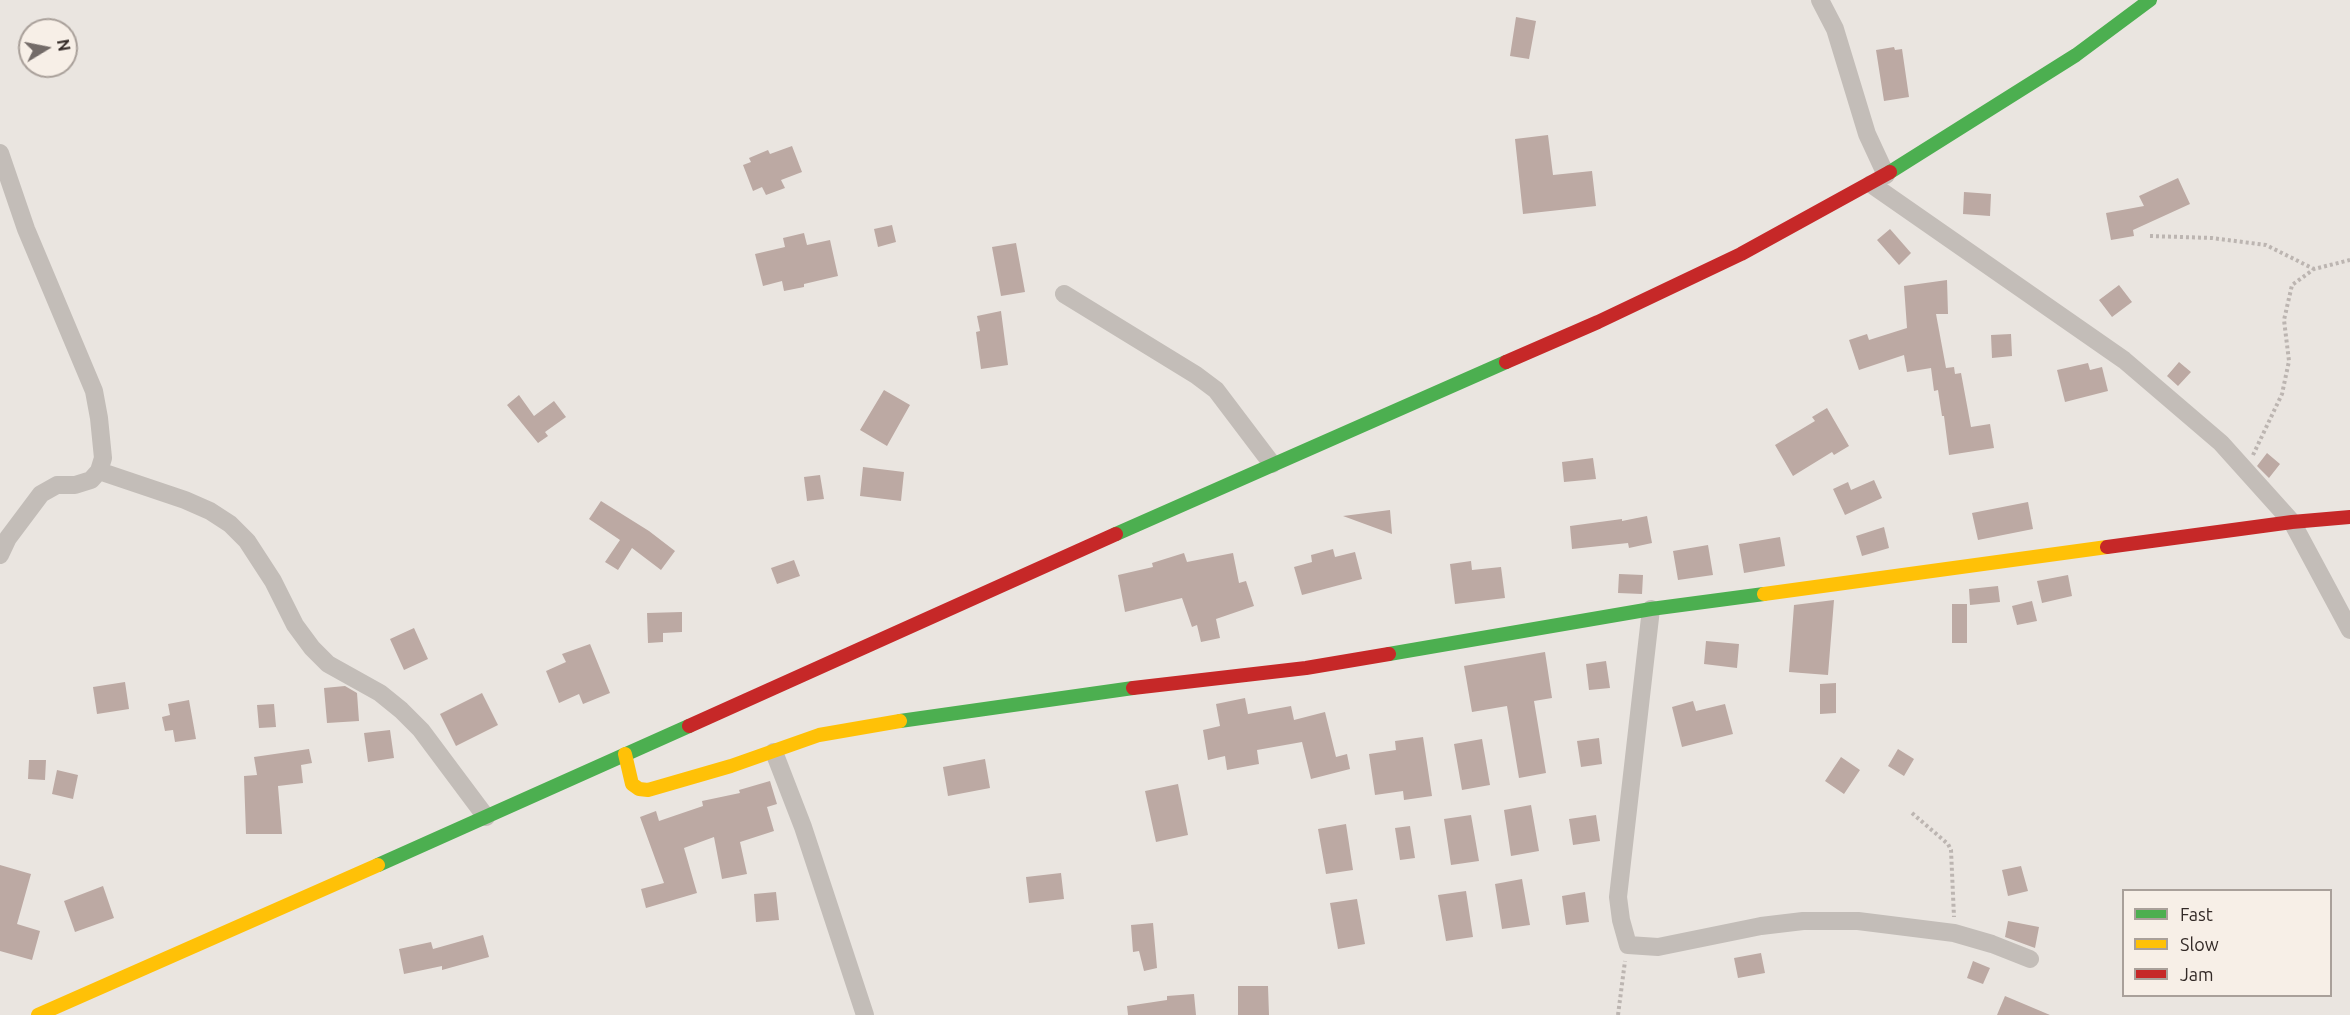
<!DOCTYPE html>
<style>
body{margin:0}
#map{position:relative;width:2350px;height:1015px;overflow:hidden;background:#eae5e0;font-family:Ubuntu,sans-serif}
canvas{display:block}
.legend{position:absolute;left:2122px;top:889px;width:210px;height:108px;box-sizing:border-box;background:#f7efe7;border:2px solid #a9a09a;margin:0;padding:8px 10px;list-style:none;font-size:18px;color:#332a27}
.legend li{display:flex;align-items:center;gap:12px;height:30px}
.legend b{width:30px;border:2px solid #a9a09a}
.north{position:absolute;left:18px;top:18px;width:60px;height:60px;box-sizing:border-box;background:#f7efe7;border:2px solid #a9a09a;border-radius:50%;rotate:80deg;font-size:16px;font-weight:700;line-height:24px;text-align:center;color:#332a27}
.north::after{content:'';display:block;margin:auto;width:21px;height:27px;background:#736b68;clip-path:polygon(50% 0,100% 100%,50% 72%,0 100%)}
</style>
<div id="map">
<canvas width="2350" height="1015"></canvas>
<ul class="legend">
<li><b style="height:8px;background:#4caf50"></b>Fast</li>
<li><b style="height:8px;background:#ffc107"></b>Slow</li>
<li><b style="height:8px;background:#c62828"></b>Jam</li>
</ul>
<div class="north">N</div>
</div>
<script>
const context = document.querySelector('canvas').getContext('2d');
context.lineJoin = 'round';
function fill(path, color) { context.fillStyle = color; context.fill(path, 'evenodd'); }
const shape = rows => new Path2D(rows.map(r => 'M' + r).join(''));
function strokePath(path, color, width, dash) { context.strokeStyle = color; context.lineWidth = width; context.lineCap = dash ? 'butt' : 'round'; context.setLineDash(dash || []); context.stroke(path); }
fill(shape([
 [1516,17,1536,21,1529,59,1510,56],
 [1894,47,1895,50,1902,49,1909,97,1884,101,1876,50],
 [1548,135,1553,175,1592,171,1596,206,1523,214,1515,139],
 [792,146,802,172,781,180,785,188,766,195,762,187,753,191,743,165,751,162,749,158,768,150,770,154],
 [2178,178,2190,204,2133,230,2134,236,2111,240,2106,213,2144,206,2139,196],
 [1964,192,1991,194,1990,216,1963,214],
 [892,225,896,242,878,247,874,229],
 [1890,229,1911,253,1899,265,1877,240],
 [804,233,807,245,830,240,838,276,804,284,804,287,784,291,782,281,763,286,755,254,785,247,783,238],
 [1016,243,1025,292,1001,296,992,247],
 [1947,280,1948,314,1936,314,1946,368,1954,367,1955,374,1961,373,1971,427,1990,424,1994,448,1949,455,1944,416,1942,416,1938,390,1934,391,1931,368,1907,372,1904,355,1859,370,1849,340,1867,334,1869,340,1907,328,1904,286],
 [2119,285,2132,302,2112,317,2099,300],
 [1001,311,1008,365,981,369,976,332,980,331,977,316],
 [2011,334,2012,356,1992,358,1991,335],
 [2179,362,2191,372,2178,386,2167,376],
 [2088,363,2090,370,2102,367,2108,391,2065,402,2057,370],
 [884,390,910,405,887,446,860,430],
 [519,395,534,416,554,401,566,417,545,432,548,436,538,443,507,405],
 [1827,408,1849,446,1834,455,1832,452,1793,476,1775,445,1815,421,1812,417],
 [2267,453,2280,464,2269,478,2257,466],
 [1593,458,1596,479,1564,482,1562,462],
 [863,467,904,472,901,501,860,496],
 [820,475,824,499,807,501,804,477],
 [1874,480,1882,498,1845,515,1833,489,1848,482,1851,490],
 [601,501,649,531,675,551,661,570,632,548,618,570,605,562,620,540,589,519],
 [2028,502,2033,529,1978,540,1972,513],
 [1390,510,1392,534,1343,516],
 [1647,516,1652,543,1629,548,1628,543,1572,549,1570,526,1622,519,1622,521],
 [1884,527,1889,548,1862,556,1856,536],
 [1780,537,1785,566,1744,573,1739,544],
 [1708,545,1713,575,1678,580,1673,551],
 [1333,549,1335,557,1355,552,1362,579,1302,595,1294,567,1312,562,1311,555],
 [1184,553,1187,562,1233,553,1239,583,1246,581,1254,606,1216,619,1220,638,1201,642,1197,625,1192,627,1182,598,1125,612,1118,575,1153,567,1152,563],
 [794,560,800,576,777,584,771,568],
 [1471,561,1472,570,1501,567,1505,598,1455,604,1450,564],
 [1619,574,1643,575,1642,594,1618,593],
 [2068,575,2072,596,2042,603,2037,581],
 [1998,586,2000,602,1970,605,1969,589],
 [1834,600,1828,675,1789,672,1794,605],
 [2032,601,2037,621,2017,625,2012,606],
 [1952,604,1967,604,1967,643,1952,643],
 [682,612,682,632,663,633,663,642,648,643,647,613],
 [414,628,428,659,404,670,390,639],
 [1706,641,1739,644,1737,668,1704,664],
 [590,644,610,693,583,704,579,694,559,703,546,671,566,662,562,654],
 [1545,652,1552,698,1534,701,1546,773,1519,778,1507,706,1472,712,1464,666],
 [1606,661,1610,688,1589,690,1586,664],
 [125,682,129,709,97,714,93,687],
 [1836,683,1836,713,1820,714,1820,684],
 [345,686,357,693,359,721,327,723,324,688],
 [482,693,498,725,456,746,440,714],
 [1245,698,1248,714,1291,706,1294,720,1325,712,1336,757,1347,754,1350,769,1311,779,1302,742,1257,750,1259,764,1227,770,1225,756,1208,760,1203,730,1220,726,1216,704],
 [189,700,196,739,175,742,173,730,165,731,162,717,170,715,168,704],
 [1693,701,1696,711,1725,704,1733,734,1682,747,1672,707],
 [274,704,276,727,259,728,257,705],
 [390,730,394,758,368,762,364,733],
 [1423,737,1432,796,1404,800,1403,791,1375,795,1369,754,1396,750,1395,741],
 [1599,738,1602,764,1581,767,1577,741],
 [1482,739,1490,785,1462,790,1454,744],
 [309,749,312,763,301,765,303,783,278,786,282,834,246,834,244,776,257,775,254,757],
 [1898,749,1914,759,1904,776,1888,766],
 [1841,757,1860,770,1844,794,1825,781],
 [985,759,990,788,948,796,943,767],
 [29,760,46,760,45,780,28,779],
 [57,770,78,775,73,799,52,794],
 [770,781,777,804,767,807,774,831,740,842,747,874,722,879,714,837,684,848,697,893,646,908,641,889,664,883,640,817,656,811,659,821,703,806,702,801,740,793,739,790],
 [1178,784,1188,835,1156,842,1145,791],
 [1531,805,1539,851,1511,856,1504,810],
 [1471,815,1479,861,1451,865,1444,819],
 [1596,815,1600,841,1573,845,1569,819],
 [1346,824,1353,870,1326,874,1318,829],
 [1410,826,1415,858,1400,860,1395,828],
 [0,865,31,874,17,924,40,931,32,960,0,951],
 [2021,866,2028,891,2008,896,2002,870],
 [1061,873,1064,899,1029,903,1026,877],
 [1522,879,1530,925,1502,929,1495,884],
 [103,886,114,918,75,932,64,901],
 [1466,891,1473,937,1446,941,1438,895],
 [776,892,779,920,756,922,754,894],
 [1585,892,1589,922,1566,925,1562,896],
 [1357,899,1365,944,1338,949,1330,903],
 [2008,921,2039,927,2035,948,2005,937],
 [1153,923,1157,968,1144,971,1139,951,1133,952,1131,925],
 [483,935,489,957,442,970,442,966,404,974,399,949,431,942,433,949],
 [1761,953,1765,973,1738,978,1734,958],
 [1973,961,1990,968,1983,984,1967,978],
 [1238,986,1268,986,1269,1015,1238,1015],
 [1194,994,1196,1015,1128,1015,1127,1006,1167,1000,1167,996],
 [2005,996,2050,1015,1997,1015]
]), '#bca9a3');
strokePath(shape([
 [2150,236,2212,238,2266,245,2314,269],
 [2253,455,2282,394,2289,361,2284,320,2292,285,2314,269,2350,260],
 [1912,813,1948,844,1951,850,1954,917],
 [1618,1015,1625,961]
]), '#bcb5b1', 4, [3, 3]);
strokePath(shape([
 [1820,0,1835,29,1867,134,1886,175],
 [0,153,26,229,94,391,99,418,103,458,99,471,91,480,75,485,57,485,41,494,8,538,0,555],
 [1871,184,2124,360,2221,443,2292,522,2350,630],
 [1064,294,1196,375,1216,390,1272,464],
 [99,471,185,500,210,511,230,524,247,541,273,581,295,625,312,648,328,664,380,693,401,710,421,730,486,817],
 [1651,609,1618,897,1621,920,1628,945,1658,947,1761,926,1803,921,1858,921,1954,933,1992,944,2030,959],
 [774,752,803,827,865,1015]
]), '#c3bdb8', 18);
strokePath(shape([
 [1890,172,2076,55,2150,0],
 [1116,534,1506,362],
 [1389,654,1651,609,1764,594],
 [900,721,1133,688],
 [378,865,689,726]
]), '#4caf50', 14);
strokePath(shape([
 [1764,594,2107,547],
 [625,754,632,784,639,789,648,790,731,766,819,735,900,721],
 [38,1015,378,865]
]), '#ffc107', 14);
strokePath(shape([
 [1506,362,1598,322,1741,254,1890,172],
 [2107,547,2292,522,2350,517],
 [1133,688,1306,668,1389,654],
 [689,726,1116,534]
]), '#c62828', 14);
</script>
